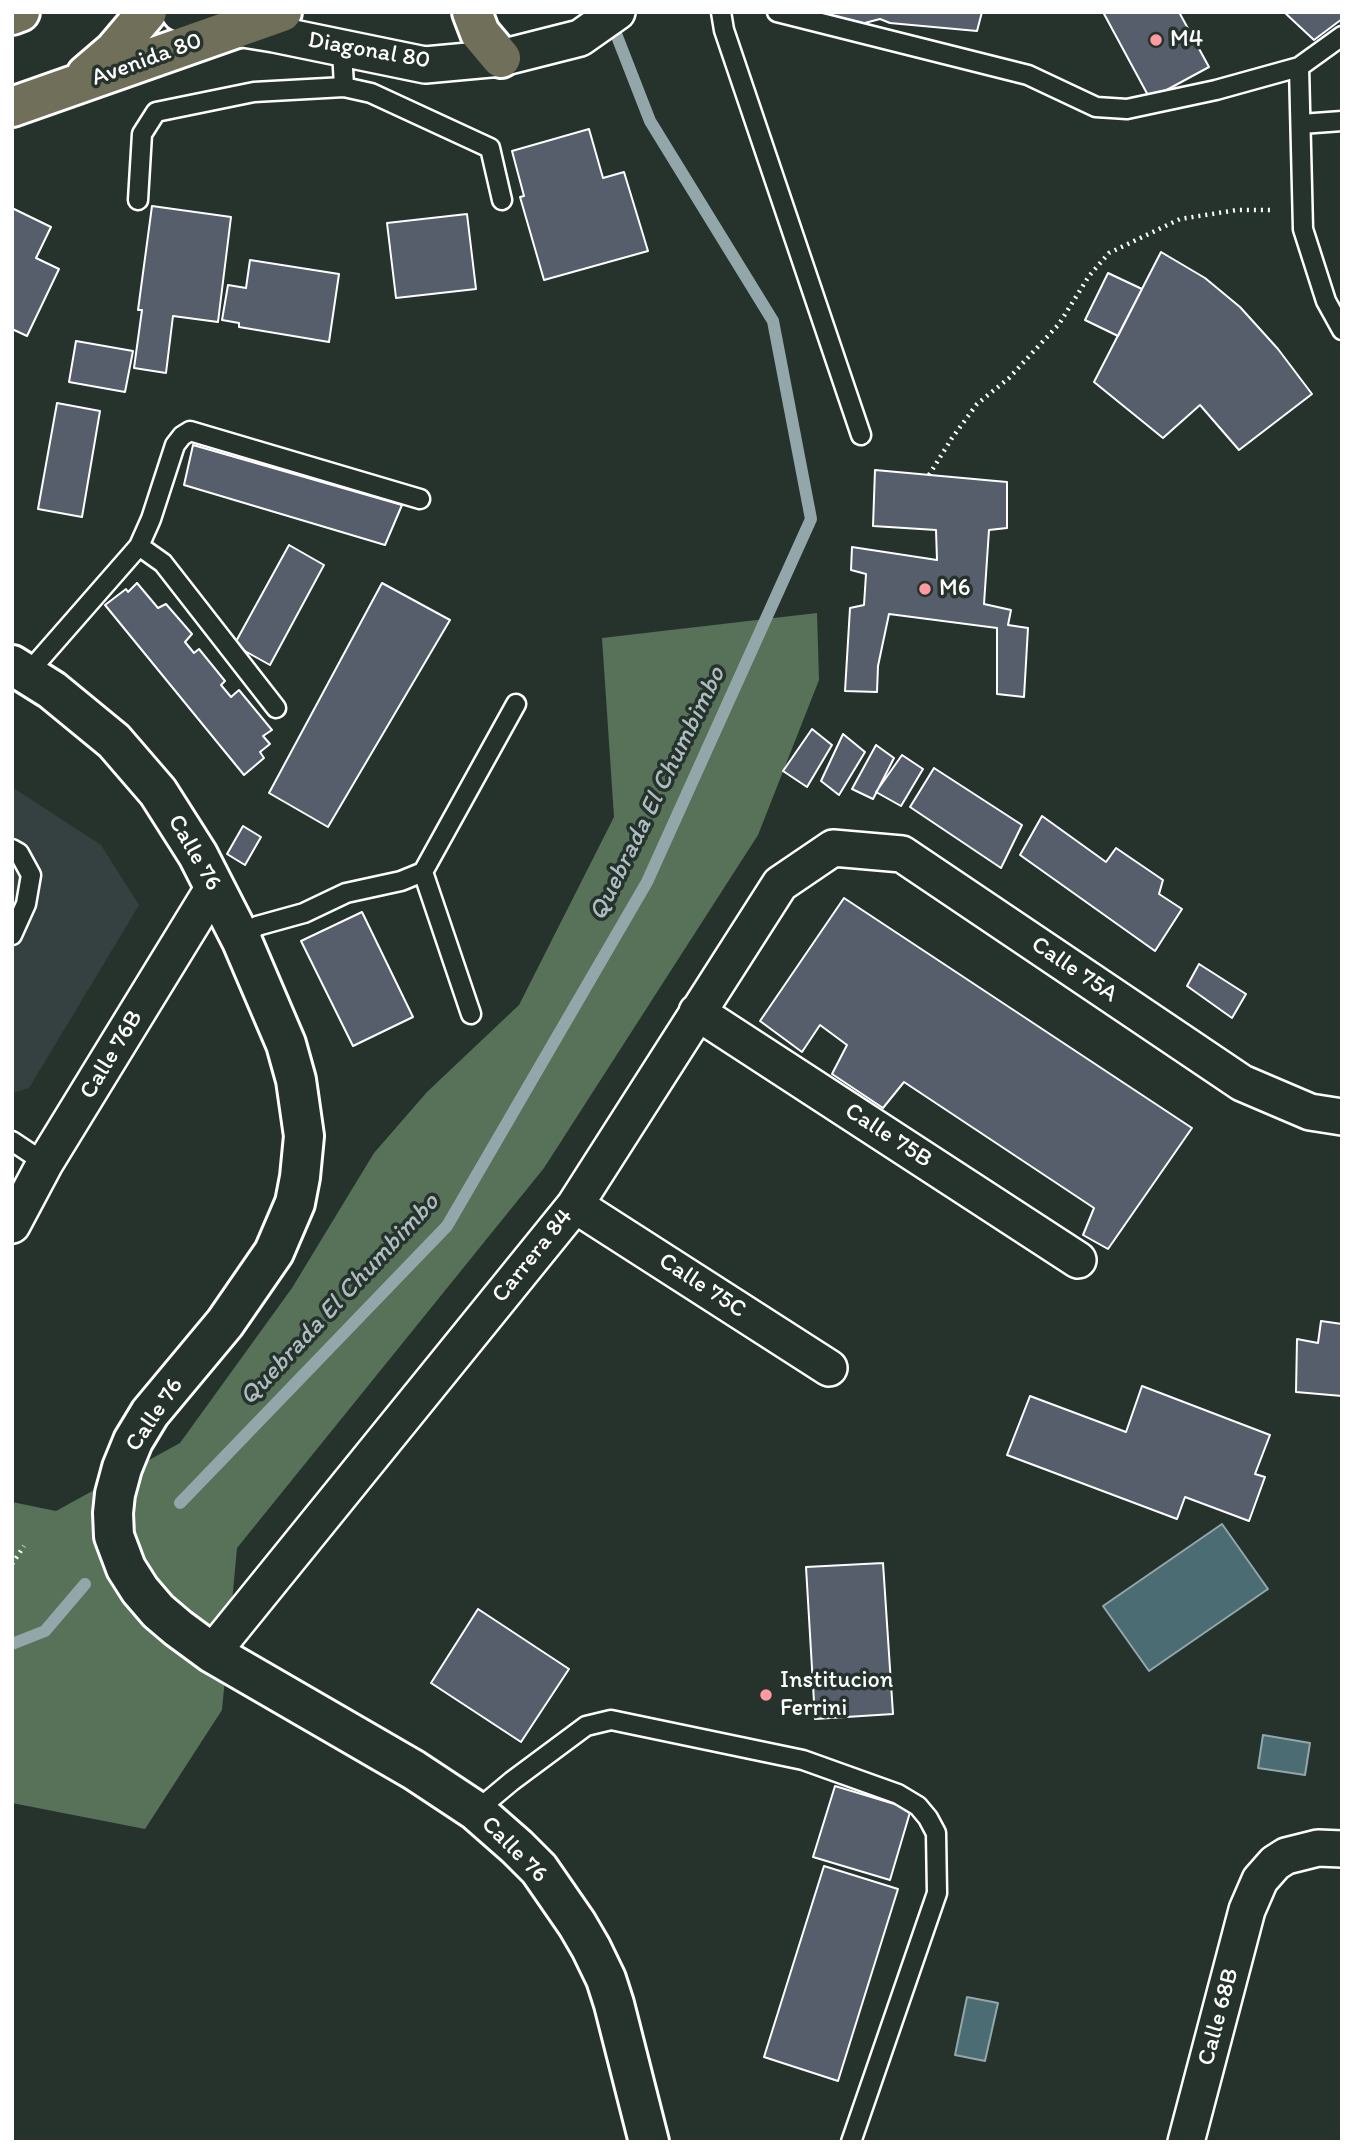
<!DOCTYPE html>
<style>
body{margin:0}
#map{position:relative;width:1354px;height:2154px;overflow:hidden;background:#26332d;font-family:Itim,sans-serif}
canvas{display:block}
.frame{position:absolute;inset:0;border:14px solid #fff;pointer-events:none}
</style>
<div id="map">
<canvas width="1354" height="2154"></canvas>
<div class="frame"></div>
</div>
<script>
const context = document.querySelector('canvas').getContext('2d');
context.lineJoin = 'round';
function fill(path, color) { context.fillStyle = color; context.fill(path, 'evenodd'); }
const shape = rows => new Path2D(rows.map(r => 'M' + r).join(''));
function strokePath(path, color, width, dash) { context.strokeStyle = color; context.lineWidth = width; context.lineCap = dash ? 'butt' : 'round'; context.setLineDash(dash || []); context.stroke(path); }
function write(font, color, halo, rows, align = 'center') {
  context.font = font + ' Itim,sans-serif'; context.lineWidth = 7; context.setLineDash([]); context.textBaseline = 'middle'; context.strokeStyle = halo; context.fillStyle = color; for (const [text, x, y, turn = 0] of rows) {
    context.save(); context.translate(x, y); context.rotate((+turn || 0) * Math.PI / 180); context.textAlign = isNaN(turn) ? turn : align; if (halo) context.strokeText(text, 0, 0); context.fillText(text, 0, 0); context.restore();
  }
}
fill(shape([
 [12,787,101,845,139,905,29,1088,12,1093]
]), '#354040');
fill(shape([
 [817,613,819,680,758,835,544,1168,237,1548,222,1710,145,1829,12,1803,12,1502,56,1511,180,1443,292,1288,374,1153,427,1092,519,1005,614,817,602,638]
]), '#577258');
const water = shape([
 [1222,1524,1268,1589,1149,1671,1103,1606,1222,1524],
 [1263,1735,1310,1743,1305,1775,1258,1768,1263,1735],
 [967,1997,998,2003,985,2061,955,2055,967,1997]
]);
fill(water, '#4b6c72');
strokePath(water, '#93a7aa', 2);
strokePath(shape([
 [180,1503,447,1226,647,882,811,519,773,321,650,121,611,21],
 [12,1644,45,1631,85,1584]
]), '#93a7aa', 12);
const building = shape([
 [812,12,982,12,977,31,890,23,880,19,857,25,812,12],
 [1103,12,1179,12,1209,67,1150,99,1103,12],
 [1284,12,1342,12,1342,19,1314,40,1284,12],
 [589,129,603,178,624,172,648,251,544,280,520,197,524,196,512,151,589,129],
 [152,206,231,217,218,322,173,316,166,373,134,368,142,310,138,310,152,206],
 [12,208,51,227,36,258,59,269,27,336,12,329,12,208],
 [467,214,476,289,396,298,387,223,467,214],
 [1161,252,1205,278,1240,307,1278,349,1312,394,1239,450,1200,405,1163,438,1094,382,1161,252],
 [250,260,339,274,329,342,239,327,239,323,222,320,228,285,246,288,250,260],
 [1108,273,1142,289,1118,336,1085,320,1108,273],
 [76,341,133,351,125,392,69,382,76,341],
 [57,403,100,411,82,517,38,509,57,403],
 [193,445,402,505,385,545,184,485,193,445],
 [875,470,1007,482,1007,528,989,530,984,604,1011,610,1008,625,1028,628,1024,697,997,694,997,628,889,614,878,666,877,692,845,691,850,608,864,605,866,574,851,570,852,547,937,560,936,530,873,526,875,470],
 [289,545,324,565,270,665,234,645,289,545],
 [137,583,158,608,166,604,192,634,185,642,194,653,199,649,225,681,221,685,231,697,239,690,272,730,263,736,270,744,260,752,264,758,244,775,105,605,126,589,128,592,137,583],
 [382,583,450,620,328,827,269,793,382,583],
 [812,729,832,745,807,787,783,771,812,729],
 [843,734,865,752,839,795,821,781,843,734],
 [876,745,894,758,873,799,852,789,876,745],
 [902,755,923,769,901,806,876,792,902,755],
 [934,768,1022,825,1001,868,910,807,934,768],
 [1042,816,1106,862,1116,848,1163,880,1159,894,1182,909,1155,951,1020,855,1042,816],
 [243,826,261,837,245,865,227,854,243,826],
 [844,898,1192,1128,1108,1249,1083,1235,1094,1208,904,1082,883,1108,832,1074,847,1045,820,1025,802,1052,760,1021,844,898],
 [362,912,413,1017,353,1046,301,941,362,912],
 [1199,964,1246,994,1232,1018,1187,986,1199,964],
 [1321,1321,1342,1324,1342,1396,1296,1392,1297,1339,1318,1343,1321,1321],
 [1142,1386,1270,1435,1255,1474,1265,1477,1249,1521,1185,1497,1177,1519,1007,1455,1030,1396,1126,1432,1142,1386],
 [883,1563,893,1714,815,1719,806,1567,883,1563],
 [478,1609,569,1669,521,1742,431,1683,478,1609],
 [835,1786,911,1809,890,1880,813,1857,835,1786],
 [824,1866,898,1889,838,2081,764,2057,824,1866]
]);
fill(building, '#575e6b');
strokePath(building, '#fff', 2);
const lane = shape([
 [721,12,724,30,861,435],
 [777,12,1028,75,1096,107,1127,109,1216,90,1299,67,1342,36],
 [342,49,344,87],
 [1299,67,1303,229,1326,301,1342,330],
 [1301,124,1342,121],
 [138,200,142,134,156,112,254,92,344,87,371,93,490,148,502,200],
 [139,546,163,563,276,708],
 [27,674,139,546,151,519,175,445,182,436,190,431,420,499],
 [12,849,19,853,31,875,26,904,12,935],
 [423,872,471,1014],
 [242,941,257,926,304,913,346,893,401,881,423,872,516,704],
 [12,1141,45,1163],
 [476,1811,512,1781,586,1726,611,1720,803,1760,898,1794,918,1806,928,1818,936,1833,937,1893,851,2142]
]);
const street = shape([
 [237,28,274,34,425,65,501,58,580,38,617,12],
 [697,1012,1078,1260],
 [575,1205,829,1368],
 [12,1225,45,1163,214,887],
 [212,1653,575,1205,780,884,833,848,902,854,1242,1083,1310,1112,1342,1117],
 [1186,2142,1247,1910,1260,1880,1275,1863,1286,1856,1318,1848,1342,1849]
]);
const secondary = shape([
 [181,12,213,23,237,28],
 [12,665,52,690,114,741,158,792,198,855,242,941,286,1044,296,1080,304,1136,300,1177,295,1203,274,1252,225,1323,150,1413,133,1441,122,1468,115,1494,113,1513,114,1536,126,1568,140,1590,158,1611,178,1628,212,1653,414,1770,476,1811,517,1847,539,1869,577,1924,591,1948,606,1979,614,2004,649,2142]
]);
const primary = shape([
 [472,12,480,33,501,58],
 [12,15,20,12],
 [86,75,114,51,147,12],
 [12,107,282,12]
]);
strokePath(lane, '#fff', 23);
strokePath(street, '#fff', 40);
strokePath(secondary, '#fff', 44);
strokePath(primary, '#fff', 44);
strokePath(shape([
 [929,475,952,438,977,404,1009,378,1059,324,1089,276,1109,253,1180,219,1237,210,1274,210],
 [12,1564,24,1546]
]), '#fff', 4.5, [2, 5]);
strokePath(lane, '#26332d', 18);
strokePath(street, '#26332d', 35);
strokePath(secondary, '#26332d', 38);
strokePath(primary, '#706f59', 38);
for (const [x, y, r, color] of [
 [1156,40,7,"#ff9aa2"],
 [925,589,7,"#ff9aa2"],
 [766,1695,7,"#ff9aa2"]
]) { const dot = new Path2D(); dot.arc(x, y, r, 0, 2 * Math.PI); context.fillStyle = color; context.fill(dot); strokePath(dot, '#26332d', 2.5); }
write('24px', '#fff', '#26332d', [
 ["M4",1170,40],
 ["M6",939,589],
 ["Institucion",780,1681],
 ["Ferrini",780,1709]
], 'left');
write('24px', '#fff', '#26332d', [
 ["Diagonal 80",369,51,10],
 ["Avenida 80",147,60,-20],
 ["Calle 76",194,853,60],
 ["Calle 75A",1074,970,34],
 ["Calle 76B",112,1055,-59],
 ["Calle 75B",888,1136,33],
 ["Carrera 84",533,1256,-51],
 ["Calle 75C",702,1286,33],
 ["Calle 76",155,1415,-56],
 ["Calle 76",514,1850,45],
 ["Calle 68B",1219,2017,-75]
]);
write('italic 26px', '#aebdc0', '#26332d', [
 ["Quebrada El Chumbimbo",658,794,-64],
 ["Quebrada El Chumbimbo",340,1300,-47]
]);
</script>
